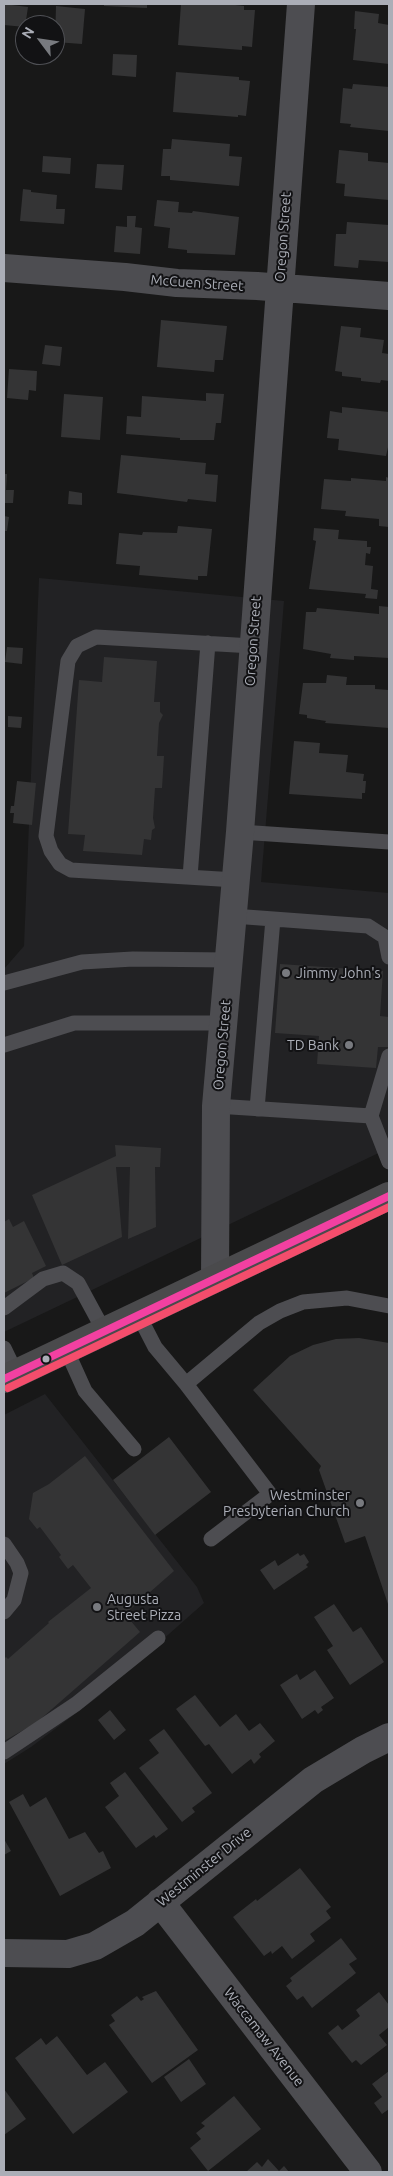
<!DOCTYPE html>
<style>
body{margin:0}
#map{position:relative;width:393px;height:2176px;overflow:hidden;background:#181818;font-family:Ubuntu,sans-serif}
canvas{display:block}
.frame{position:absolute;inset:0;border:5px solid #abaeb7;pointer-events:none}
.north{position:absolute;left:15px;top:15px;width:50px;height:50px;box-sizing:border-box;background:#121214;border:1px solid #4f5055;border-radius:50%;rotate:301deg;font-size:14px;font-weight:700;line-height:20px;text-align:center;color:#abaeb7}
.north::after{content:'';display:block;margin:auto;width:18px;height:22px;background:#787a7f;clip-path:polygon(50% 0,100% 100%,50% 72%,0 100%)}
</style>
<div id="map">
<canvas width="393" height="2176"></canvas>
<div class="frame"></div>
<div class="north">N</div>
</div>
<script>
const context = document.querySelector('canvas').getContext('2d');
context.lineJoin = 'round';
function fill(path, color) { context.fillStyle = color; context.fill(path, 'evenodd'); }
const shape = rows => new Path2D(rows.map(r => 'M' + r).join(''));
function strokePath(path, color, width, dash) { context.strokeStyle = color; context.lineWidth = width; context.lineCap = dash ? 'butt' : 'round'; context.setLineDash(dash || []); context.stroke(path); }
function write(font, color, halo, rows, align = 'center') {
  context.font = font + ' Ubuntu,sans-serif'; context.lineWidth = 4; context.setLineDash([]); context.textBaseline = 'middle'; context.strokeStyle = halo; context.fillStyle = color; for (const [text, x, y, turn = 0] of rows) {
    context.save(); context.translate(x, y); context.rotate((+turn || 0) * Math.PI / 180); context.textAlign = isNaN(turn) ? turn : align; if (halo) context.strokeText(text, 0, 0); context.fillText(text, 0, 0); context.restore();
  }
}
fill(shape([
 [39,578,284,601,261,882,389,893,389,1148,4,1332,4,969,24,946],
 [45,1394,197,1587,204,1603,99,1696,31,1747,4,1764,4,1415]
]), '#222224');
fill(shape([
 [4,4,28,7,25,27,4,25],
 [104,4,147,4,147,8,104,6],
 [181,4,227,4,244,6,244,10,255,10,252,47,242,46,242,50,178,45],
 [56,6,85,9,82,44,55,42],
 [355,11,379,14,378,23,389,25,389,64,353,60,356,29,354,29],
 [113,54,137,55,136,77,112,75],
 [176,72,239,77,239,80,250,81,246,116,238,115,238,117,173,112],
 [353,84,389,87,389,131,350,127,351,124,340,123,343,88,352,89],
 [172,139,230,144,229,156,242,157,239,186,170,180,170,176,161,176,163,149,171,149],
 [339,150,368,153,368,161,389,163,389,200,344,196,345,184,336,183],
 [43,156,71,158,70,174,42,172],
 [97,164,124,165,122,190,95,188],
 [23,189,31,190,31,192,57,195,56,209,65,209,64,224,20,221],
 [157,200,179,202,178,212,192,213,193,211,239,217,235,255,187,253,187,250,168,248,170,228,154,226],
 [127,216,136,216,135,227,142,228,140,254,114,252,116,226,127,227],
 [347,222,389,225,389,262,359,260,358,268,334,266,336,234,346,234],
 [161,320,227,326,223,360,215,360,214,372,157,367],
 [341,326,361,328,360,337,384,340,382,353,389,354,389,381,381,380,380,383,361,381,361,378,342,376,342,372,335,371],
 [45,345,62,347,60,366,42,364],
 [9,369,37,371,36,391,29,390,28,400,7,398],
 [206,393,224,394,221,423,216,423,214,440,180,440,180,438,126,434,127,416,141,417,142,396,206,401],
 [64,394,103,397,100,440,61,437],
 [342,407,389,412,389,443,386,456,338,450,339,439,327,438,330,411,342,413],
 [121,455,206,463,205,474,218,475,216,502,188,499,187,502,117,493],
 [4,474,7,474,6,490,14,490,13,503,4,503],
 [386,477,389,478,389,527,379,526,379,519,345,516,346,511,321,509,324,479,351,481,351,478,386,481],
 [69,491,82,493,82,505,68,504],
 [4,516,9,517,7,531,4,531],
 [178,526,212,529,207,576,198,576,198,580,139,575,140,566,116,564,119,533,142,535,143,532,177,533],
 [314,528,339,530,338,539,367,541,367,547,371,547,370,554,366,553,365,565,373,566,371,589,378,590,377,599,365,598,366,594,309,589,316,541,313,540],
 [379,606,389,607,389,658,354,656,354,660,330,658,331,654,303,649,306,612,316,612,317,608,379,614],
 [7,647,23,648,22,664,5,662],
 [104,657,157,661,154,702,160,702,160,712,163,715,159,723,157,756,164,756,162,788,155,788,153,818,155,828,152,830,151,840,144,839,142,855,83,851,85,835,68,834,79,680,102,682],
 [327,675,347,677,346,685,375,685,375,689,389,690,389,728,325,723,326,721,307,718,307,715,299,714,303,683,326,683],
 [8,716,22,717,21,728,8,727],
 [294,741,320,743,319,753,348,755,346,772,364,774,363,781,366,781,365,793,362,793,362,799,289,794],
 [17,781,36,783,32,825,13,823,14,813,10,813,11,806,14,806],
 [280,964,383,971,380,1016,389,1017,389,1047,378,1047,376,1068,317,1064,319,1036,275,1033],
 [115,1145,161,1148,160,1167,155,1167,156,1227,128,1239,130,1167,116,1167,122,1237,62,1265,32,1195,116,1156],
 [9,1219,13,1227,24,1221,46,1266,32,1273,34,1278,4,1293,4,1222],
 [359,1338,389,1343,389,1607,365,1536,345,1543,319,1470,321,1466,253,1390,290,1356,313,1345,336,1339],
 [169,1437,211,1492,155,1535,113,1480],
 [85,1456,174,1571,125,1614,140,1632,36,1723,4,1741,4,1659,6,1657,8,1659,49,1623,48,1622,91,1588,73,1565,68,1569,59,1557,61,1555,40,1527,37,1529,29,1519,33,1493,49,1484],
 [298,1553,300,1556,304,1554,309,1562,306,1565,308,1567,274,1590,260,1570,275,1560,278,1566],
 [334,1604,353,1632,361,1627,384,1662,350,1685,327,1650,333,1646,314,1617],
 [315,1670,334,1698,321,1707,323,1710,318,1714,315,1710,302,1719,280,1685,297,1674,300,1680],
 [195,1695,220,1727,236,1714,249,1731,260,1723,275,1741,259,1754,261,1757,254,1764,251,1759,232,1774,209,1744,205,1746,176,1709],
 [110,1710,126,1730,114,1740,98,1720],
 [164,1729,212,1793,192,1808,195,1812,182,1822,139,1768,159,1753,149,1740],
 [125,1772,168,1829,156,1838,154,1835,136,1848,105,1807,119,1796,110,1783],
 [23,1794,30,1807,46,1797,69,1839,85,1832,99,1853,103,1851,111,1868,60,1896,9,1802],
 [4,1839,11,1851,4,1855],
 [300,1868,331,1907,326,1911,331,1918,310,1934,315,1941,292,1959,282,1946,272,1954,271,1951,264,1956,233,1917,256,1899,257,1901],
 [341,1938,357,1959,349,1964,356,1973,312,2008,303,1996,297,2000,286,1986,292,1981,290,1978],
 [156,1991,198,2050,152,2083,109,2025,115,2021,111,2015,137,1996,141,2001,144,1999,142,1997],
 [379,1992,389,2005,389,2027,379,2035,387,2045,361,2065,356,2060,352,2063,328,2033,338,2025,342,2030,360,2016,356,2010],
 [57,2036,87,2075,105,2062,128,2092,73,2134,15,2058,41,2038,46,2045],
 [189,2059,206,2084,181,2102,164,2077],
 [389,2071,389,2109,382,2114,374,2103,382,2097,372,2084],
 [4,2089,26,2119,4,2135],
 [234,2096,261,2129,208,2171,190,2148,201,2139,196,2133,205,2126,201,2123],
 [268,2159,279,2171,284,2166,289,2172,246,2172,257,2162,262,2167]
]), '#343435');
strokePath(shape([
 [240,832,389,842],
 [190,877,208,643],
 [236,880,71,870,60,864,51,851,46,836,68,661,77,646,96,637,253,646],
 [233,916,368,926,385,937,389,957],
 [4,983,82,962,133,959,229,960],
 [4,1045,74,1023,224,1023],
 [389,1056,371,1116,389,1162],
 [216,1106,371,1116],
 [257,1109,273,919],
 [4,1308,43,1279,63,1273,78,1283,104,1331],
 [138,1314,155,1347,186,1384,270,1494,211,1539],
 [4,1348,16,1373],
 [66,1349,85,1391,134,1449],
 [186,1384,259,1323,280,1311,303,1302,347,1298,389,1306],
 [4,1544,17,1563,21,1573,14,1600,4,1612],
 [4,1752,76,1704,158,1638]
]), '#4d4d51', 15);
strokePath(shape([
 [4,268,125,277,177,283,257,286,389,296],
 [215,1278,216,1106,240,832,301,4],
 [160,1902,368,2172],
 [4,1953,68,1954,95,1946,135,1923,313,1780,363,1750,389,1737]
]), '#4d4d51', 28);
strokePath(shape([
 [4,1379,389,1196]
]), '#4a4a4c', 28);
strokePath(shape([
 [4,1379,389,1196]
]), '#f240a1', 8);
strokePath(shape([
 [8,1388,389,1207]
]), '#f44d6c', 8);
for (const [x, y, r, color] of [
 [286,973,5,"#787a7f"],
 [349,1045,5,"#787a7f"],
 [46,1359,4.5,"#abaeb7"],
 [360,1503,5,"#787a7f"],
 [97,1607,5,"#787a7f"]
]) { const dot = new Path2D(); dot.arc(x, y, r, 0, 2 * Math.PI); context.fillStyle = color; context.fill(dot); strokePath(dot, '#121214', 2); }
write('14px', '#abaeb7', '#121214', [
 ["Oregon Street",283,237,-86],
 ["McCuen Street",197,283,4],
 ["Oregon Street",253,641,-86],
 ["Oregon Street",222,1045,-85],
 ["Westminster Drive",204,1867,-39],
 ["Waccamaw Avenue",264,2037,52]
]);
write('14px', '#abaeb7', '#121214', [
 ["Jimmy John's",296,973],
 ["TD Bank",339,1045,"right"],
 ["Westminster",350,1495,"right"],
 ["Presbyterian Church",350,1511,"right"],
 ["Augusta",107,1599],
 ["Street Pizza",107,1615]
], 'left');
</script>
